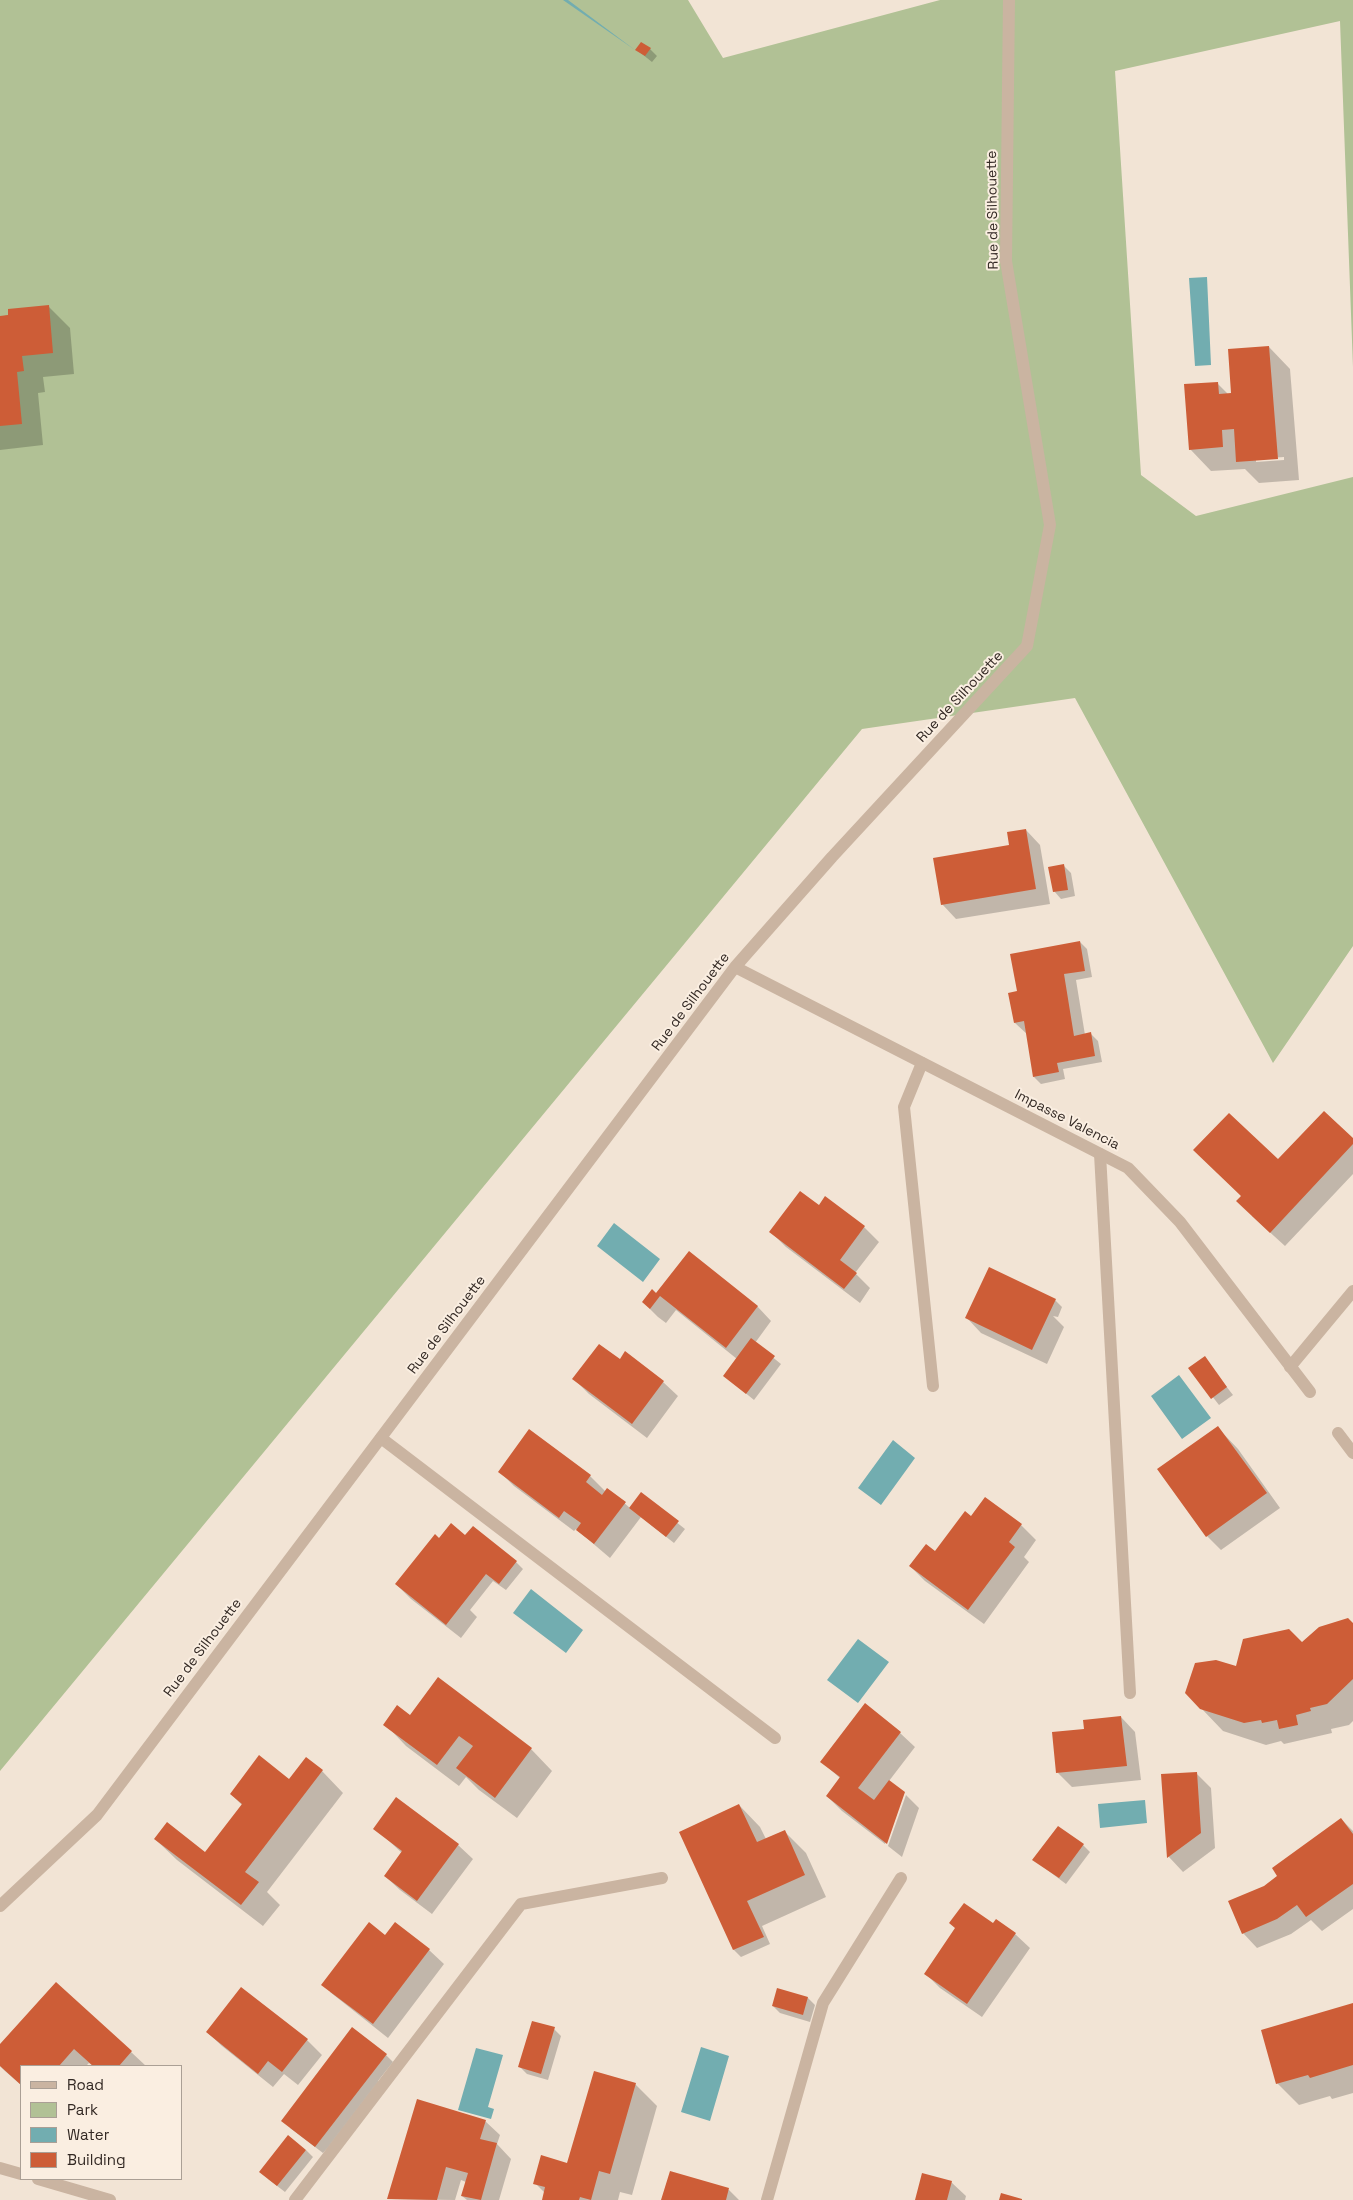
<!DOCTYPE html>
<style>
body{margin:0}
#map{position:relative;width:1353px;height:2200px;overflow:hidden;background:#f2e4d5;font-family:"Space Grotesk",sans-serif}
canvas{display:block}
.legend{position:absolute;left:20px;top:2065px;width:162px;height:115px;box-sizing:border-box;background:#faeee1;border:1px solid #aa9f95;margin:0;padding:6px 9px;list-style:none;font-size:15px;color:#332924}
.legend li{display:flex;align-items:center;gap:10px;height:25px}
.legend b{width:25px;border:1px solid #aa9f95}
</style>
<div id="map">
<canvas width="1353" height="2200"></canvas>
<ul class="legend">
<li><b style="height:6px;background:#cab4a1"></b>Road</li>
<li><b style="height:14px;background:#b1c195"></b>Park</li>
<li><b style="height:14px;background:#72adb0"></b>Water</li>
<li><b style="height:14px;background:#cd5d37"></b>Building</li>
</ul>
</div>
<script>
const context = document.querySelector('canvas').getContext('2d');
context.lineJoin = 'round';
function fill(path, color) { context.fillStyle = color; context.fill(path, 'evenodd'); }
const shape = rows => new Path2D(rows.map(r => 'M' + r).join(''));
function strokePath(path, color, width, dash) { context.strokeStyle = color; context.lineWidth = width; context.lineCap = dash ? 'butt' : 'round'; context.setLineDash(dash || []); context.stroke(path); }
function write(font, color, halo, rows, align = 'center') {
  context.font = font + ' "Space Grotesk",sans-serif'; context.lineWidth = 4; context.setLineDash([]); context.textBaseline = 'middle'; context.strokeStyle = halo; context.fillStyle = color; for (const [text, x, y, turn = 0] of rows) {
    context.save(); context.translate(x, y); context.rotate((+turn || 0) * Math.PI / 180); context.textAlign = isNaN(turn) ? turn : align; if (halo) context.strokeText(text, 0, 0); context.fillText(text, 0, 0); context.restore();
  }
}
fill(shape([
 [0,0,688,0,723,58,940,0,1353,0,1353,367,1340,21,1115,71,1141,475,1196,516,1353,477,1353,946,1273,1063,1075,698,862,729,0,1771]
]), '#b1c195');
fill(shape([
 [563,0,568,0,635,50],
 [1207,277,1211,365,1195,366,1189,278],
 [614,1223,660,1259,643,1282,597,1246],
 [1179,1375,1211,1418,1182,1439,1151,1396],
 [893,1440,915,1458,881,1505,858,1488],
 [531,1589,583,1630,566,1653,513,1613],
 [858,1639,889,1662,858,1703,827,1680],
 [1145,1800,1147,1823,1100,1828,1098,1804],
 [701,2047,729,2056,710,2121,681,2112],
 [476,2048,503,2055,488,2107,494,2109,491,2119,458,2110]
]), '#72adb0');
fill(shape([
 [650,49,657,56,652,62,637,50],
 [48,306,70,328,74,374,43,377,45,392,38,393,43,445,0,450,0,317],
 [1269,347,1290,369,1299,480,1259,483,1245,469,1211,471,1190,449,1217,383,1229,395,1233,394],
 [1284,457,1284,460,1256,462,1256,459],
 [1026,830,1040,845,1050,904,956,919,942,904,1010,846],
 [1064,866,1071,873,1075,896,1061,899,1054,891],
 [1080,942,1087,949,1092,977,1076,980,1085,1035,1091,1034,1098,1041,1102,1062,1063,1069,1065,1079,1041,1084,1034,1077,1028,1035,1015,1023,1018,992],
 [1353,1140,1353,1174,1285,1246,1252,1216,1278,1161],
 [819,1207,864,1227,879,1242,855,1273,870,1288,860,1303,786,1247,771,1232],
 [656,1295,757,1306,771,1321,755,1343,781,1364,754,1400,732,1382,737,1359,676,1310,666,1323,658,1317,643,1302],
 [1055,1300,1062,1307,1058,1317,1053,1316,1064,1327,1047,1364,981,1333,967,1318],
 [1204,1358,1233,1395,1219,1405,1190,1368],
 [620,1361,663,1382,678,1396,647,1438,589,1394,574,1379],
 [1218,1428,1238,1449,1280,1508,1221,1550,1207,1536],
 [530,1431,590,1476,606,1492,608,1489,630,1508,641,1494,685,1529,674,1543,641,1517,610,1558,576,1529,574,1531,514,1486,500,1472],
 [986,1499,1021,1525,1036,1540,1024,1557,1029,1562,984,1624,925,1581,910,1566,936,1553,972,1518],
 [466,1536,516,1562,523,1569,506,1590,493,1581,470,1610,477,1617,461,1638,411,1599,396,1584,439,1540],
 [1353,1625,1353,1721,1349,1725,1331,1729,1332,1733,1284,1744,1281,1741,1266,1745,1223,1731,1201,1708,1240,1669],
 [410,1717,531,1749,552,1771,517,1818,479,1790,466,1777,459,1786,406,1746,385,1724],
 [1121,1717,1135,1732,1141,1780,1072,1787,1058,1773,1086,1730],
 [900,1733,915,1747,889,1781,903,1795,885,1844,842,1811,827,1796,841,1779,822,1762],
 [322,1771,343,1793,267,1892,280,1905,263,1926,177,1860,155,1839,206,1854,242,1805,231,1794],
 [1196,1773,1211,1788,1215,1848,1183,1872,1169,1857,1162,1776],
 [906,1795,919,1808,902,1857,888,1846],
 [739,1805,760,1827,766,1839,784,1831,806,1853,826,1897,762,1926,770,1944,741,1957,734,1950,681,1832],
 [1341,1819,1353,1831,1353,1909,1322,1931,1311,1920,1291,1934,1257,1948,1243,1933,1265,1887],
 [375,1828,458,1845,473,1859,432,1914,400,1890,385,1876,402,1853],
 [1083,1845,1090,1852,1066,1884,1034,1860],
 [993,1925,1015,1934,1030,1948,982,2017,940,1988,925,1973],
 [385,1936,429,1950,444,1964,388,2038,330,1992],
 [56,1984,131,2052,146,2066,93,2066,89,2063,86,2066,21,2066,21,2085,5,2071,0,2066,0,2046],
 [241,1988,307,2040,322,2055,298,2085,284,2074,273,2087,222,2046,207,2032],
 [778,1990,808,1998,815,2005,810,2022,780,2013,773,2006],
 [1353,2004,1353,2093,1332,2099,1330,2096,1299,2105,1277,2083],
 [554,2029,561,2036,548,2080,527,2074,520,2067],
 [386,2055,393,2062,378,2081,385,2089,323,2153,290,2128],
 [635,2084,657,2106,632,2195,620,2192,618,2200,543,2200,545,2193,535,2183,568,2164],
 [485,2121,500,2135,497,2144,511,2159,499,2200,467,2200,462,2196,466,2182,461,2180,455,2200,389,2199],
 [306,2150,313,2157,285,2192,268,2179],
 [671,2172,729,2190,739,2200,663,2200],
 [951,2182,966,2196,965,2200,916,2200]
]), '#0003');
fill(shape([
 [641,42,651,48,645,56,635,50],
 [49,305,53,353,22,356,24,371,17,372,22,424,0,426,0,316,8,315,8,309],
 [1269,346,1278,459,1236,462,1234,429,1222,430,1223,447,1189,450,1184,384,1218,382,1219,394,1231,393,1228,349],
 [1026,829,1036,889,941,905,933,858,1009,845,1007,832],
 [1064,864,1068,890,1053,892,1048,867],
 [1080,941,1085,971,1064,974,1074,1036,1091,1032,1095,1056,1057,1063,1059,1072,1033,1077,1024,1021,1014,1023,1008,993,1017,991,1010,954],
 [1324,1111,1353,1138,1353,1144,1270,1233,1236,1201,1241,1196,1193,1150,1229,1113,1278,1159],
 [800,1191,819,1205,825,1196,865,1226,840,1260,857,1273,844,1289,769,1232],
 [689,1251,758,1306,726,1348,660,1296,650,1309,642,1302,652,1289,656,1293],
 [989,1267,1056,1299,1032,1350,965,1318],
 [751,1338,775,1356,746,1394,723,1376],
 [599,1344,620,1359,625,1351,664,1381,632,1424,572,1379],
 [1205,1356,1227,1387,1211,1399,1188,1368],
 [1218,1426,1267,1493,1206,1537,1157,1469],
 [529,1429,591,1475,586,1482,602,1495,607,1488,626,1502,594,1544,576,1530,581,1523,564,1511,559,1518,498,1472],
 [641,1492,679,1521,666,1537,629,1508],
 [985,1497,1022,1524,1009,1542,1015,1547,968,1610,909,1566,926,1544,935,1551,965,1511,971,1516],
 [451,1523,465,1535,473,1526,517,1561,499,1584,486,1574,446,1625,395,1584,435,1534,439,1538],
 [1348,1618,1353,1623,1353,1679,1327,1704,1310,1708,1311,1711,1296,1715,1298,1725,1279,1729,1277,1720,1262,1723,1261,1720,1244,1723,1200,1709,1185,1693,1195,1663,1216,1660,1236,1666,1243,1639,1289,1629,1302,1642,1319,1627],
 [438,1677,532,1748,495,1798,456,1768,473,1746,459,1736,437,1765,383,1725,397,1705,410,1715],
 [865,1703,901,1732,858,1788,874,1800,889,1780,905,1792,887,1844,826,1796,840,1777,820,1762],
 [1121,1716,1127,1766,1056,1773,1052,1732,1084,1729,1083,1720],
 [259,1755,289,1779,306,1757,323,1770,245,1872,259,1882,241,1905,154,1839,167,1822,205,1852,242,1804,230,1794],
 [1197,1772,1201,1833,1167,1858,1161,1774],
 [396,1797,459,1844,417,1901,384,1876,402,1851,373,1829],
 [739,1804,757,1842,785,1830,805,1875,747,1901,764,1937,733,1950,679,1832],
 [1341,1818,1353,1834,1353,1884,1306,1917,1297,1905,1277,1919,1242,1934,1228,1901,1264,1886,1277,1876,1272,1868],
 [1058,1826,1084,1844,1059,1878,1032,1860],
 [964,1903,993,1923,996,1919,1016,1933,967,2004,924,1974,955,1928,949,1923],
 [369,1922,385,1935,395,1922,430,1949,373,2024,321,1985],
 [56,1982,132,2051,119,2066,93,2066,74,2049,59,2066,21,2066,21,2085,0,2066,0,2044],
 [241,1987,308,2039,282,2072,268,2061,258,2074,206,2032],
 [777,1988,808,1997,803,2015,772,2006],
 [1353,2003,1353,2065,1310,2078,1308,2075,1276,2084,1261,2030],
 [532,2021,555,2027,541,2074,518,2067],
 [352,2027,387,2054,315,2147,281,2121],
 [594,2071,636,2083,610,2174,599,2171,591,2200,580,2197,579,2200,542,2200,545,2187,533,2184,541,2155,567,2163],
 [417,2099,486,2120,480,2139,497,2143,481,2200,461,2196,468,2173,446,2167,437,2200,387,2199],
 [288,2135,306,2150,277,2186,259,2172],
 [670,2171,729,2188,726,2200,661,2200],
 [922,2173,952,2181,947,2200,915,2200],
 [1001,2193,1022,2199,1022,2200,999,2200]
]), '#cd5d37');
strokePath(shape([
 [922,1063,904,1107,933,1386],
 [1100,1154,1130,1693],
 [1290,1367,1353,1291],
 [381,1438,775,1738],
 [295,2200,521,1904,662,1878],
 [767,2200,823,2003,901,1878]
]), '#cab4a1', 12);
strokePath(shape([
 [735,967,1128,1168,1180,1222,1310,1392],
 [1338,1433,1353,1453],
 [0,1906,97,1815,735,967,832,857,1027,646,1050,525,1006,261,1009,0],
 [0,2168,21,2174],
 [38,2179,110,2200]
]), '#cab4a1', 12);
write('14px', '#332924', '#faeee1', [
 ["Rue de Silhouette",993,210,-91],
 ["Rue de Silhouette",960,697,-47],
 ["Rue de Silhouette",691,1002,-53],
 ["Impasse Valencia",1067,1120,27],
 ["Rue de Silhouette",447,1325,-53],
 ["Rue de Silhouette",203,1648,-53]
]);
</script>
